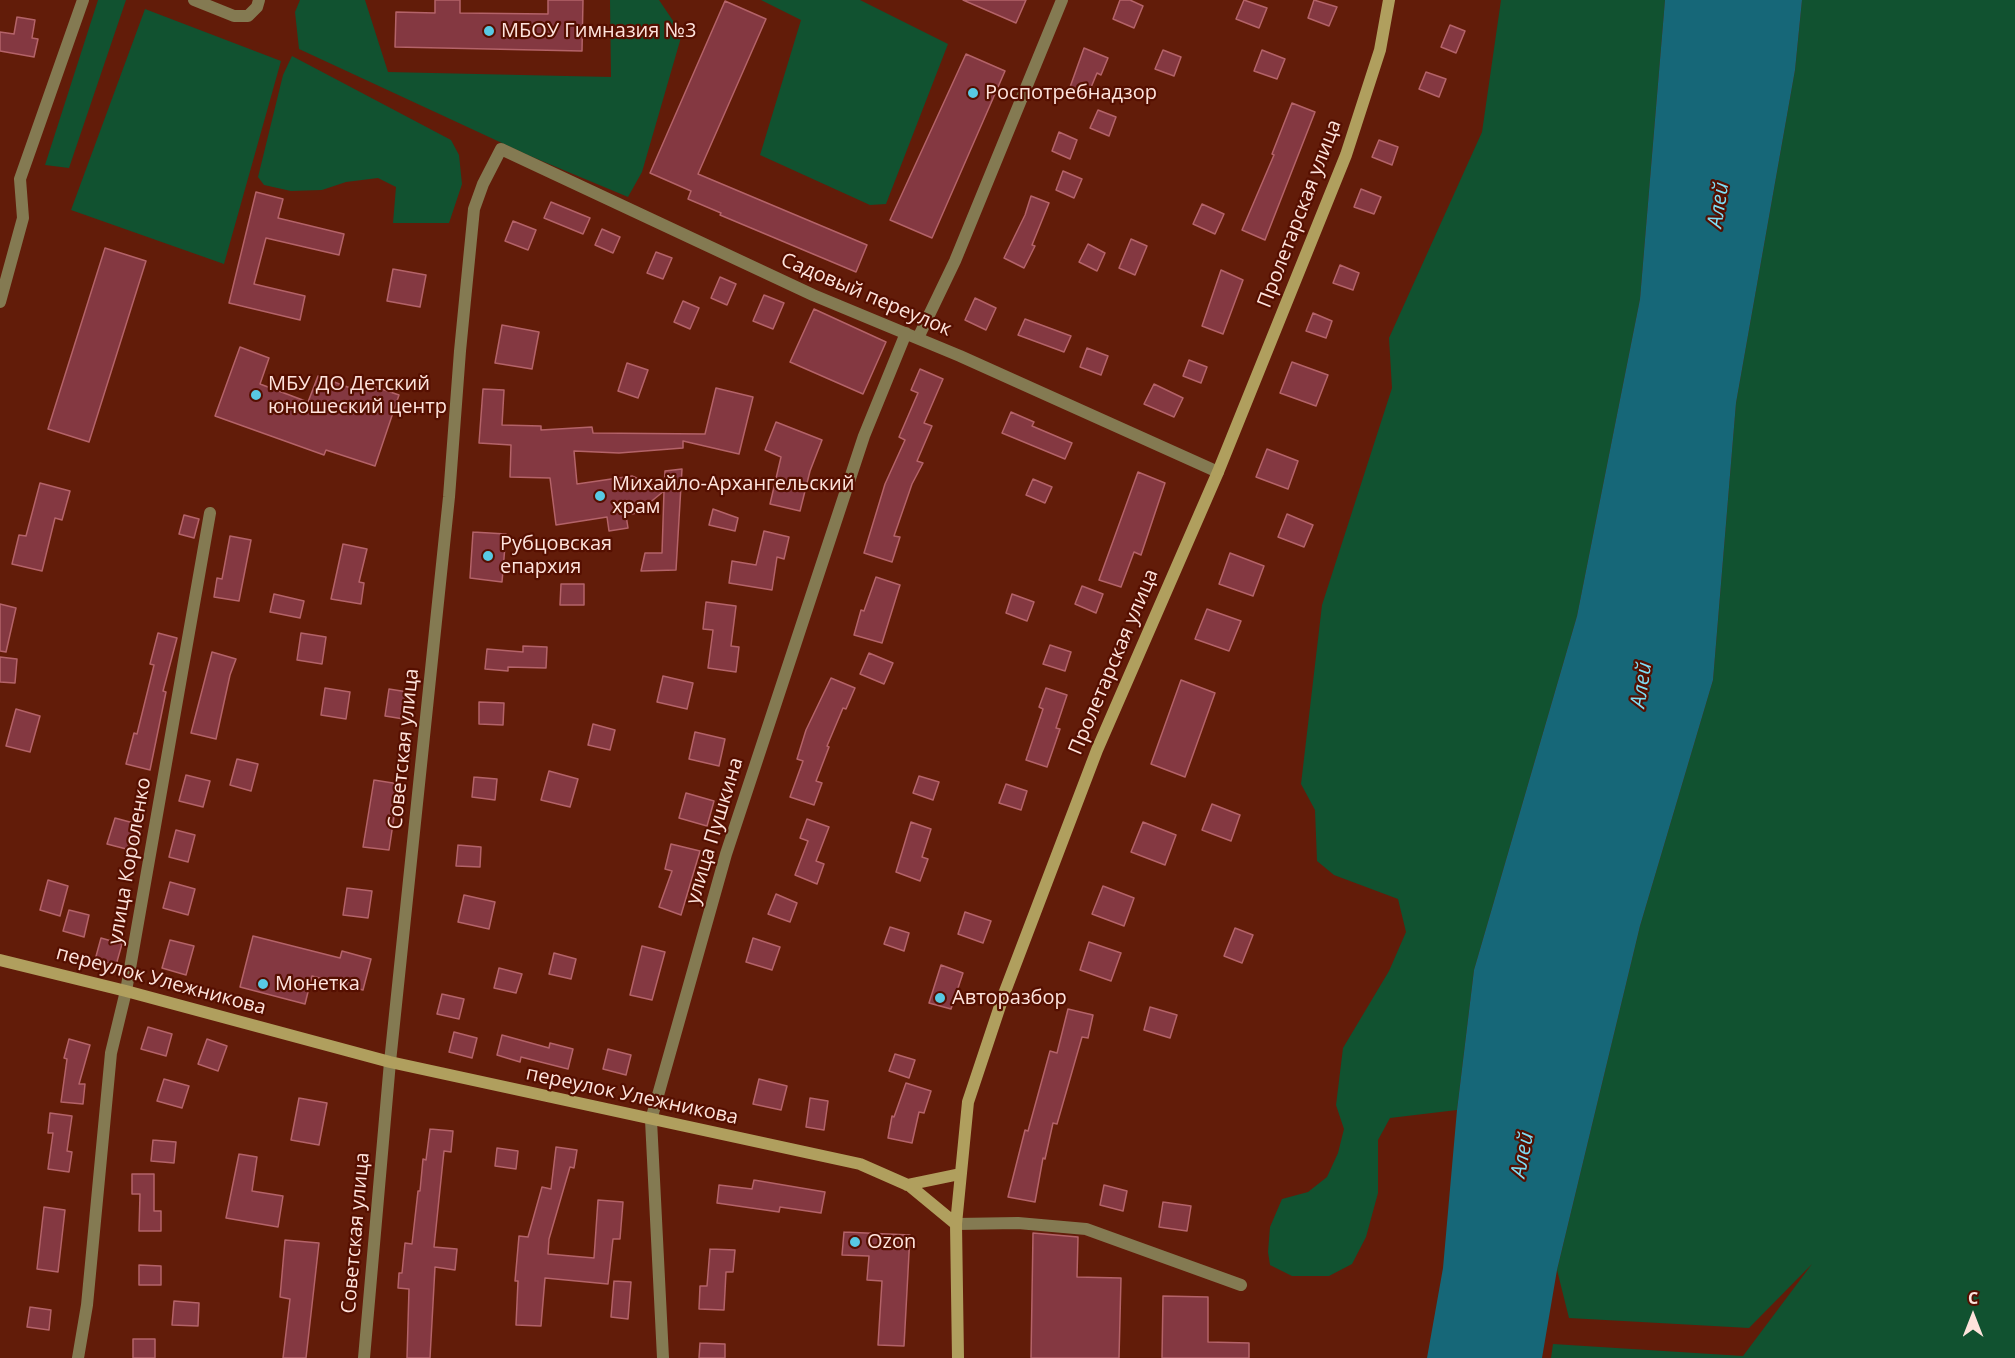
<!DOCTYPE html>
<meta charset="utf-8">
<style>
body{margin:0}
#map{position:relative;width:2015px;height:1358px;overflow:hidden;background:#621c09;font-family:"Open Sans",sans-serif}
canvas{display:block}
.north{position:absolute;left:1943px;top:1286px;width:60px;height:60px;-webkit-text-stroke:4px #550f00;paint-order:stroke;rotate:0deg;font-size:16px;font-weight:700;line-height:24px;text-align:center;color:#fee3dc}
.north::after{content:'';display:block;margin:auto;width:21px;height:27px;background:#fee3dc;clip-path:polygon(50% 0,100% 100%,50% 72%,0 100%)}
</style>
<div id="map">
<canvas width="2015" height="1358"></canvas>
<div class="north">С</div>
</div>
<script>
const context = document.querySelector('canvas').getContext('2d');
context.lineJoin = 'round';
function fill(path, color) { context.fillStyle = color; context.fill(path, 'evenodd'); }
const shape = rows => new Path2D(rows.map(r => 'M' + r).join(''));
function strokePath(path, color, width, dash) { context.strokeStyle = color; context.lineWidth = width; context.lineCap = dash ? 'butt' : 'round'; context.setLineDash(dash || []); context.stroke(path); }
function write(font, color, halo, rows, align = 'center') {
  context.font = font + ' "Open Sans",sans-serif'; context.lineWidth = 4.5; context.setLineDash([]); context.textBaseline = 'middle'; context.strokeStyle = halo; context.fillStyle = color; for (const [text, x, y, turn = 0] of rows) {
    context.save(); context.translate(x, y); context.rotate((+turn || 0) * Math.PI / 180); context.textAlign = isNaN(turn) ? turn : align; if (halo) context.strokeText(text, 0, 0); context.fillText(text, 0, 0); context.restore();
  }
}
fill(shape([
 [98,0,126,0,69,168,45,165],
 [300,0,365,0,388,72,611,77,610,0,659,0,682,34,642,172,628,197,530,156,299,49,295,12],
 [761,0,860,0,948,44,886,204,870,205,760,155,801,20],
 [1501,0,1665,0,1640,299,1577,616,1474,970,1457,1110,1390,1118,1378,1140,1378,1193,1366,1237,1352,1264,1329,1276,1292,1276,1270,1265,1268,1252,1270,1227,1282,1199,1308,1192,1327,1177,1338,1153,1344,1129,1336,1105,1343,1048,1389,971,1406,932,1398,899,1334,875,1317,861,1315,810,1301,784,1322,605,1392,388,1389,338,1482,132],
 [1802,0,2015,0,2015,1358,1551,1358,1553,1344,1743,1356,1812,1264,1749,1328,1569,1318,1557,1270,1640,926,1713,680,1736,403,1795,70],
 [145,9,281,61,224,264,71,210],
 [292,56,451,140,459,155,462,184,449,223,393,223,396,187,378,178,346,182,322,190,291,191,264,185,258,177,283,75]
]), '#115230');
fill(shape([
 [1665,0,1802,0,1795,70,1736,403,1713,680,1640,926,1557,1270,1542,1358,1427,1358,1443,1268,1457,1110,1474,970,1577,616,1640,299]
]), '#166778');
const building = shape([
 [435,0,460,0,460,13,548,14,548,0,583,0,582,51,395,47,396,12,435,13,435,0],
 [963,0,1026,0,1016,23,963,0],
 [1120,0,1130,0,1143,6,1134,28,1113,19,1120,0],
 [1244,0,1267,8,1259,28,1236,19,1244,0],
 [1314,0,1337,7,1329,26,1308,18,1314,0],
 [725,1,766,19,698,174,867,245,856,272,720,215,721,213,688,199,691,191,650,173,725,1],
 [17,17,35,20,32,38,38,39,34,57,0,51,0,32,14,34,17,17],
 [1450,25,1465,31,1456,53,1441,47,1450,25],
 [1084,48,1108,58,1101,75,1097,73,1087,97,1069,90,1084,48],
 [1163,50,1181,57,1174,76,1155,69,1163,50],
 [1262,50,1285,59,1277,79,1254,71,1262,50],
 [966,54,1005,71,932,238,890,220,966,54],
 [1426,72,1446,79,1439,97,1419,89,1426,72],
 [1292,103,1315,112,1265,240,1242,230,1274,155,1272,154,1292,103],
 [1098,110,1116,117,1109,136,1090,128,1098,110],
 [1059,132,1077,140,1070,159,1052,151,1059,132],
 [1379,140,1398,147,1392,165,1372,157,1379,140],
 [1063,171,1082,179,1074,198,1056,190,1063,171],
 [1361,189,1381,197,1374,214,1354,207,1361,189],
 [256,192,283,199,278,218,344,234,339,255,266,238,254,284,305,296,300,320,229,303,256,192],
 [1031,196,1049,203,1032,245,1035,246,1024,268,1004,258,1025,215,1031,196],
 [551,202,590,218,583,234,544,218,551,202],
 [1202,204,1224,214,1215,234,1193,224,1202,204],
 [513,221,536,230,528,250,505,241,513,221],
 [602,229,620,237,613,253,595,245,602,229],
 [1131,239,1147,246,1135,275,1119,268,1131,239],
 [1088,244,1105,253,1097,271,1079,262,1088,244],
 [105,248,146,261,89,442,48,429,105,248],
 [656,252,672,258,663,279,647,273,656,252],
 [1340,265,1359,273,1353,290,1333,283,1340,265],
 [393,269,426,275,420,307,387,301,393,269],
 [1221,270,1243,280,1223,334,1202,326,1221,270],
 [720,277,736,284,727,305,711,298,720,277],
 [764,295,784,303,773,329,753,321,764,295],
 [975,298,996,308,986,330,965,320,975,298],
 [683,301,699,308,690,329,674,322,683,301],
 [814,309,886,342,863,394,790,362,814,309],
 [1313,313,1332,321,1326,338,1306,331,1313,313],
 [1025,319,1071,336,1064,352,1018,335,1025,319],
 [502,325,539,332,532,369,495,363,502,325],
 [240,347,269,358,260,384,308,402,318,376,361,392,364,383,399,395,375,466,326,450,324,455,215,416,240,347],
 [1087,348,1108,356,1101,375,1080,367,1087,348],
 [1189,360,1207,367,1201,383,1183,376,1189,360],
 [1292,362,1328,375,1316,406,1280,393,1292,362],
 [627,363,648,370,638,398,618,391,627,363],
 [920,369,943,379,924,423,932,426,917,461,923,463,912,484,894,536,900,537,892,562,864,553,885,484,905,440,899,437,918,393,911,390,920,369],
 [1154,384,1183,398,1174,417,1144,404,1154,384],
 [716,388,753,397,739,454,683,441,683,448,619,453,574,451,577,484,632,476,664,490,665,471,682,469,676,570,641,571,645,553,662,553,664,491,637,513,626,515,628,528,609,531,607,517,556,525,550,478,510,477,511,445,479,443,483,389,504,390,502,425,541,426,541,430,592,427,593,433,705,434,716,388],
 [1011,412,1034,422,1032,426,1072,443,1065,459,1002,433,1011,412],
 [776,422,822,440,810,471,800,511,770,504,781,457,765,450,776,422],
 [1267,449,1298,461,1288,489,1256,477,1267,449],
 [1138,472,1165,483,1141,555,1134,552,1121,587,1099,580,1138,472],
 [1033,479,1052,487,1045,503,1026,495,1033,479],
 [40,483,70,491,62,520,55,518,42,571,12,564,19,535,26,536,40,483],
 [713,509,738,518,735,531,709,525,713,509],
 [1287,514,1313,525,1304,547,1278,537,1287,514],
 [184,515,199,519,194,538,179,534,184,515],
 [764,531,789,537,784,559,777,557,772,590,729,583,732,561,756,565,764,531],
 [473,532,506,534,502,582,470,578,473,532],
 [230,536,251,540,239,601,214,597,217,578,222,579,230,536],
 [343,544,367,549,359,582,364,583,361,604,331,599,343,544],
 [1230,553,1264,566,1253,596,1219,584,1230,553],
 [876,577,900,585,882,643,854,635,861,610,864,611,876,577],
 [561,584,584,584,584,605,560,605,561,584],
 [1082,586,1103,594,1096,613,1075,604,1082,586],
 [274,594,304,601,300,618,270,612,274,594],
 [1012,594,1034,602,1027,621,1006,613,1012,594],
 [706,602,736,606,731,646,739,647,736,672,708,668,713,630,703,629,706,602],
 [0,604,16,608,6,652,0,651,0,604],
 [1207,609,1241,621,1229,651,1195,639,1207,609],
 [158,633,177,638,163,691,166,692,150,770,126,764,134,733,137,734,154,665,150,664,158,633],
 [301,633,326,637,322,664,297,660,301,633],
 [1050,645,1071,652,1065,671,1043,664,1050,645],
 [523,646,547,647,546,668,508,667,508,671,485,669,487,649,523,652,523,646],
 [212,652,236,659,230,675,216,739,191,733,212,652],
 [869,653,893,663,884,684,860,674,869,653],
 [0,657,17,659,15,683,0,682,0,657],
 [663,676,693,683,687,709,657,702,663,676],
 [831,678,855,688,846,709,843,708,827,746,829,747,816,781,822,783,814,805,790,797,803,761,797,759,806,730,831,678],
 [1181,680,1215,693,1185,777,1151,764,1181,680],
 [325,688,350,692,346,719,321,715,325,688],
 [1046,688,1067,695,1056,728,1060,729,1047,767,1026,760,1043,709,1039,707,1046,688],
 [389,689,414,693,410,720,385,716,389,689],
 [479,702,504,703,503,725,479,724,479,702],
 [16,709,40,716,30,752,6,746,16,709],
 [593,724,615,730,610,750,588,745,593,724],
 [695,732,725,739,719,766,689,759,695,732],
 [237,759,258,764,251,791,230,785,237,759],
 [549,771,578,779,570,807,541,800,549,771],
 [186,775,210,781,203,807,179,801,186,775],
 [919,776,939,782,933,800,913,793,919,776],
 [474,777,497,779,495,800,472,797,474,777],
 [374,780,399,784,389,850,363,847,374,780],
 [1006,784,1027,791,1021,810,999,803,1006,784],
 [686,793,714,801,707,826,679,818,686,793],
 [1212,804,1240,815,1231,841,1202,830,1212,804],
 [115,818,141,825,134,851,107,844,115,818],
 [807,819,829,827,816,861,824,864,817,884,795,875,808,841,800,838,807,819],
 [911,822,931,829,922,857,928,859,920,881,896,872,911,822],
 [1143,822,1176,835,1165,865,1131,852,1143,822],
 [176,830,195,835,188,862,169,857,176,830],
 [671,844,700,851,681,915,659,907,672,871,665,869,671,844],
 [458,845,481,847,480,867,456,866,458,845],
 [48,880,68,886,60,916,40,910,48,880],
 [170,882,195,889,188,915,163,908,170,882],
 [1103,886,1134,898,1124,926,1092,914,1103,886],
 [347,888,372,891,368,918,343,915,347,888],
 [776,894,797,903,790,922,768,914,776,894],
 [464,895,495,902,489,929,458,922,464,895],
 [69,910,89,915,84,937,63,931,69,910],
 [965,912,991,921,983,943,958,934,965,912],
 [890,927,909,933,904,951,884,944,890,927],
 [1235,928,1253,935,1242,963,1224,956,1235,928],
 [253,936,340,958,342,951,371,959,363,990,312,976,305,1004,240,987,253,936],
 [101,938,122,944,116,965,95,960,101,938],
 [753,938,780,947,772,970,746,962,753,938],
 [170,940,194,946,186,975,162,968,170,940],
 [1089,942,1121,953,1111,981,1080,970,1089,942],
 [642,946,665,952,652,1000,630,995,642,946],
 [554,953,576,959,571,979,549,974,554,953],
 [941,965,963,973,951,1009,929,1003,941,965],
 [499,968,522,974,516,993,494,988,499,968],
 [442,994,464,999,459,1019,437,1014,442,994],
 [1150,1007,1177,1015,1170,1038,1144,1030,1150,1007],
 [1068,1009,1093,1015,1088,1038,1082,1037,1057,1124,1053,1123,1045,1159,1043,1158,1035,1202,1008,1197,1025,1130,1028,1131,1050,1051,1057,1053,1068,1009],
 [148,1027,172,1034,166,1056,141,1049,148,1027],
 [454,1032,477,1038,472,1058,449,1052,454,1032],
 [502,1035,549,1048,550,1043,573,1049,568,1069,521,1057,520,1062,497,1055,502,1035],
 [69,1039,90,1045,79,1084,85,1084,83,1104,61,1102,67,1059,64,1058,69,1039],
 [207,1039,227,1046,218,1071,198,1064,207,1039],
 [608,1049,631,1055,626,1075,603,1069,608,1049],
 [895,1054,915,1060,909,1078,889,1071,895,1054],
 [164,1079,189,1086,182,1108,157,1101,164,1079],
 [759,1079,787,1086,781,1110,753,1104,759,1079],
 [906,1083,931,1091,924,1113,919,1112,912,1143,888,1138,892,1116,894,1117,906,1083],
 [299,1098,327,1103,319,1145,291,1140,299,1098],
 [810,1098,828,1101,824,1130,806,1127,810,1098],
 [50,1113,72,1116,67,1151,72,1152,69,1172,48,1169,53,1133,48,1133,50,1113],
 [430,1129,453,1131,451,1152,444,1151,434,1247,457,1249,455,1270,435,1267,430,1358,407,1358,409,1289,398,1288,399,1273,402,1273,405,1243,412,1244,418,1191,420,1191,423,1159,426,1160,430,1129],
 [153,1140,176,1142,174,1163,151,1161,153,1140],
 [556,1147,577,1150,574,1168,570,1167,549,1239,548,1254,594,1258,598,1200,623,1202,620,1239,613,1239,608,1284,545,1278,541,1326,516,1325,518,1281,515,1281,519,1236,528,1237,542,1187,551,1189,556,1147],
 [497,1148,518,1151,516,1169,495,1166,497,1148],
 [239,1154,257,1157,252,1191,283,1196,278,1227,226,1218,239,1154],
 [132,1174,154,1174,154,1211,161,1211,161,1231,139,1231,140,1194,132,1194,132,1174],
 [754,1180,825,1192,821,1213,780,1207,779,1212,717,1203,719,1185,752,1189,754,1180],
 [1104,1185,1127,1191,1123,1211,1100,1205,1104,1185],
 [1163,1202,1191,1206,1187,1231,1159,1227,1163,1202],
 [44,1207,65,1210,58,1272,37,1269,44,1207],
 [844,1232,910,1235,904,1346,878,1345,882,1281,867,1280,869,1256,842,1255,844,1232],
 [1033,1233,1078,1237,1077,1277,1121,1278,1119,1358,1031,1358,1033,1233],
 [285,1240,319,1243,306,1358,283,1358,290,1299,280,1297,285,1240],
 [710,1249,735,1250,733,1272,726,1272,724,1310,699,1309,700,1286,707,1286,710,1249],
 [139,1265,161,1266,161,1285,139,1285,139,1265],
 [614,1281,631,1282,628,1319,611,1317,614,1281],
 [1163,1296,1208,1297,1208,1342,1249,1343,1249,1358,1162,1358,1163,1296],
 [174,1301,199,1303,198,1326,172,1325,174,1301],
 [30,1307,51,1310,49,1330,27,1327,30,1307],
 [133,1339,155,1339,155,1358,133,1358,133,1339],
 [700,1343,725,1344,725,1358,699,1358,700,1343]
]);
fill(building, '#843841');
strokePath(building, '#b46369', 1.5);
strokePath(shape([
 [194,0,234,16,248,16,257,7,259,0],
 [0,302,23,218,20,179,83,0],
 [918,338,955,261,1062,0],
 [956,1224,1018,1223,1086,1229,1241,1285],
 [78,1358,87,1305,111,1053,126,991,210,513],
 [364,1358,390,1062,449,497,460,351,474,209,483,184,501,149,813,295,960,356,1218,472],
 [663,1358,651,1120,726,854,864,436,906,333]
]), '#847a52', 12);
strokePath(shape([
 [0,960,126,991,390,1062,860,1164,910,1186,956,1224],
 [907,1185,960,1174],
 [958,1358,956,1224,968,1102,1004,994,1097,750,1218,472,1346,155,1380,50,1389,0]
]), '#b09f5e', 12);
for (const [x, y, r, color] of [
 [489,31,6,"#58c9e3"],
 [973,93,6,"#58c9e3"],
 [256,395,6,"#58c9e3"],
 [600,496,6,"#58c9e3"],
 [488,556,6,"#58c9e3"],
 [263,984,6,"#58c9e3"],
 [940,998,6,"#58c9e3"],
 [855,1242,6,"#58c9e3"]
]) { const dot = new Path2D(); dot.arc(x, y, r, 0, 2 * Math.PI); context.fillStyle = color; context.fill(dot); strokePath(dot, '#550f00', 2); }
write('20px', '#fee3dc', '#550f00', [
 ["МБОУ Гимназия №3",501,31],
 ["Роспотребнадзор",985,93],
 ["МБУ ДО Детский",268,384],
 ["юношеский центр",268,407],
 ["Михайло-Архангельский",612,484],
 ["храм",612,507],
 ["Рубцовская",500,544],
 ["епархия",500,567],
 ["Монетка",275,984],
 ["Авторазбор",952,998],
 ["Ozon",867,1242]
], 'left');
write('20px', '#fee3dc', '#550f00', [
 ["Пролетарская улица",1300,214,-69],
 ["Садовый переулок",866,295,23],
 ["Пролетарская улица",1114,662,-67],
 ["Советская улица",404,749,-84],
 ["улица Пушкина",715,831,-73],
 ["улица Короленко",130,861,-80],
 ["переулок Улежникова",161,981,15],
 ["переулок Улежникова",632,1096,12],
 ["Советская улица",356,1233,-85]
]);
write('italic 21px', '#7fdef5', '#550f00', [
 ["Алей",1719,205,-81],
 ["Алей",1642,685,-81],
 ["Алей",1523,1155,-79]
]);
</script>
